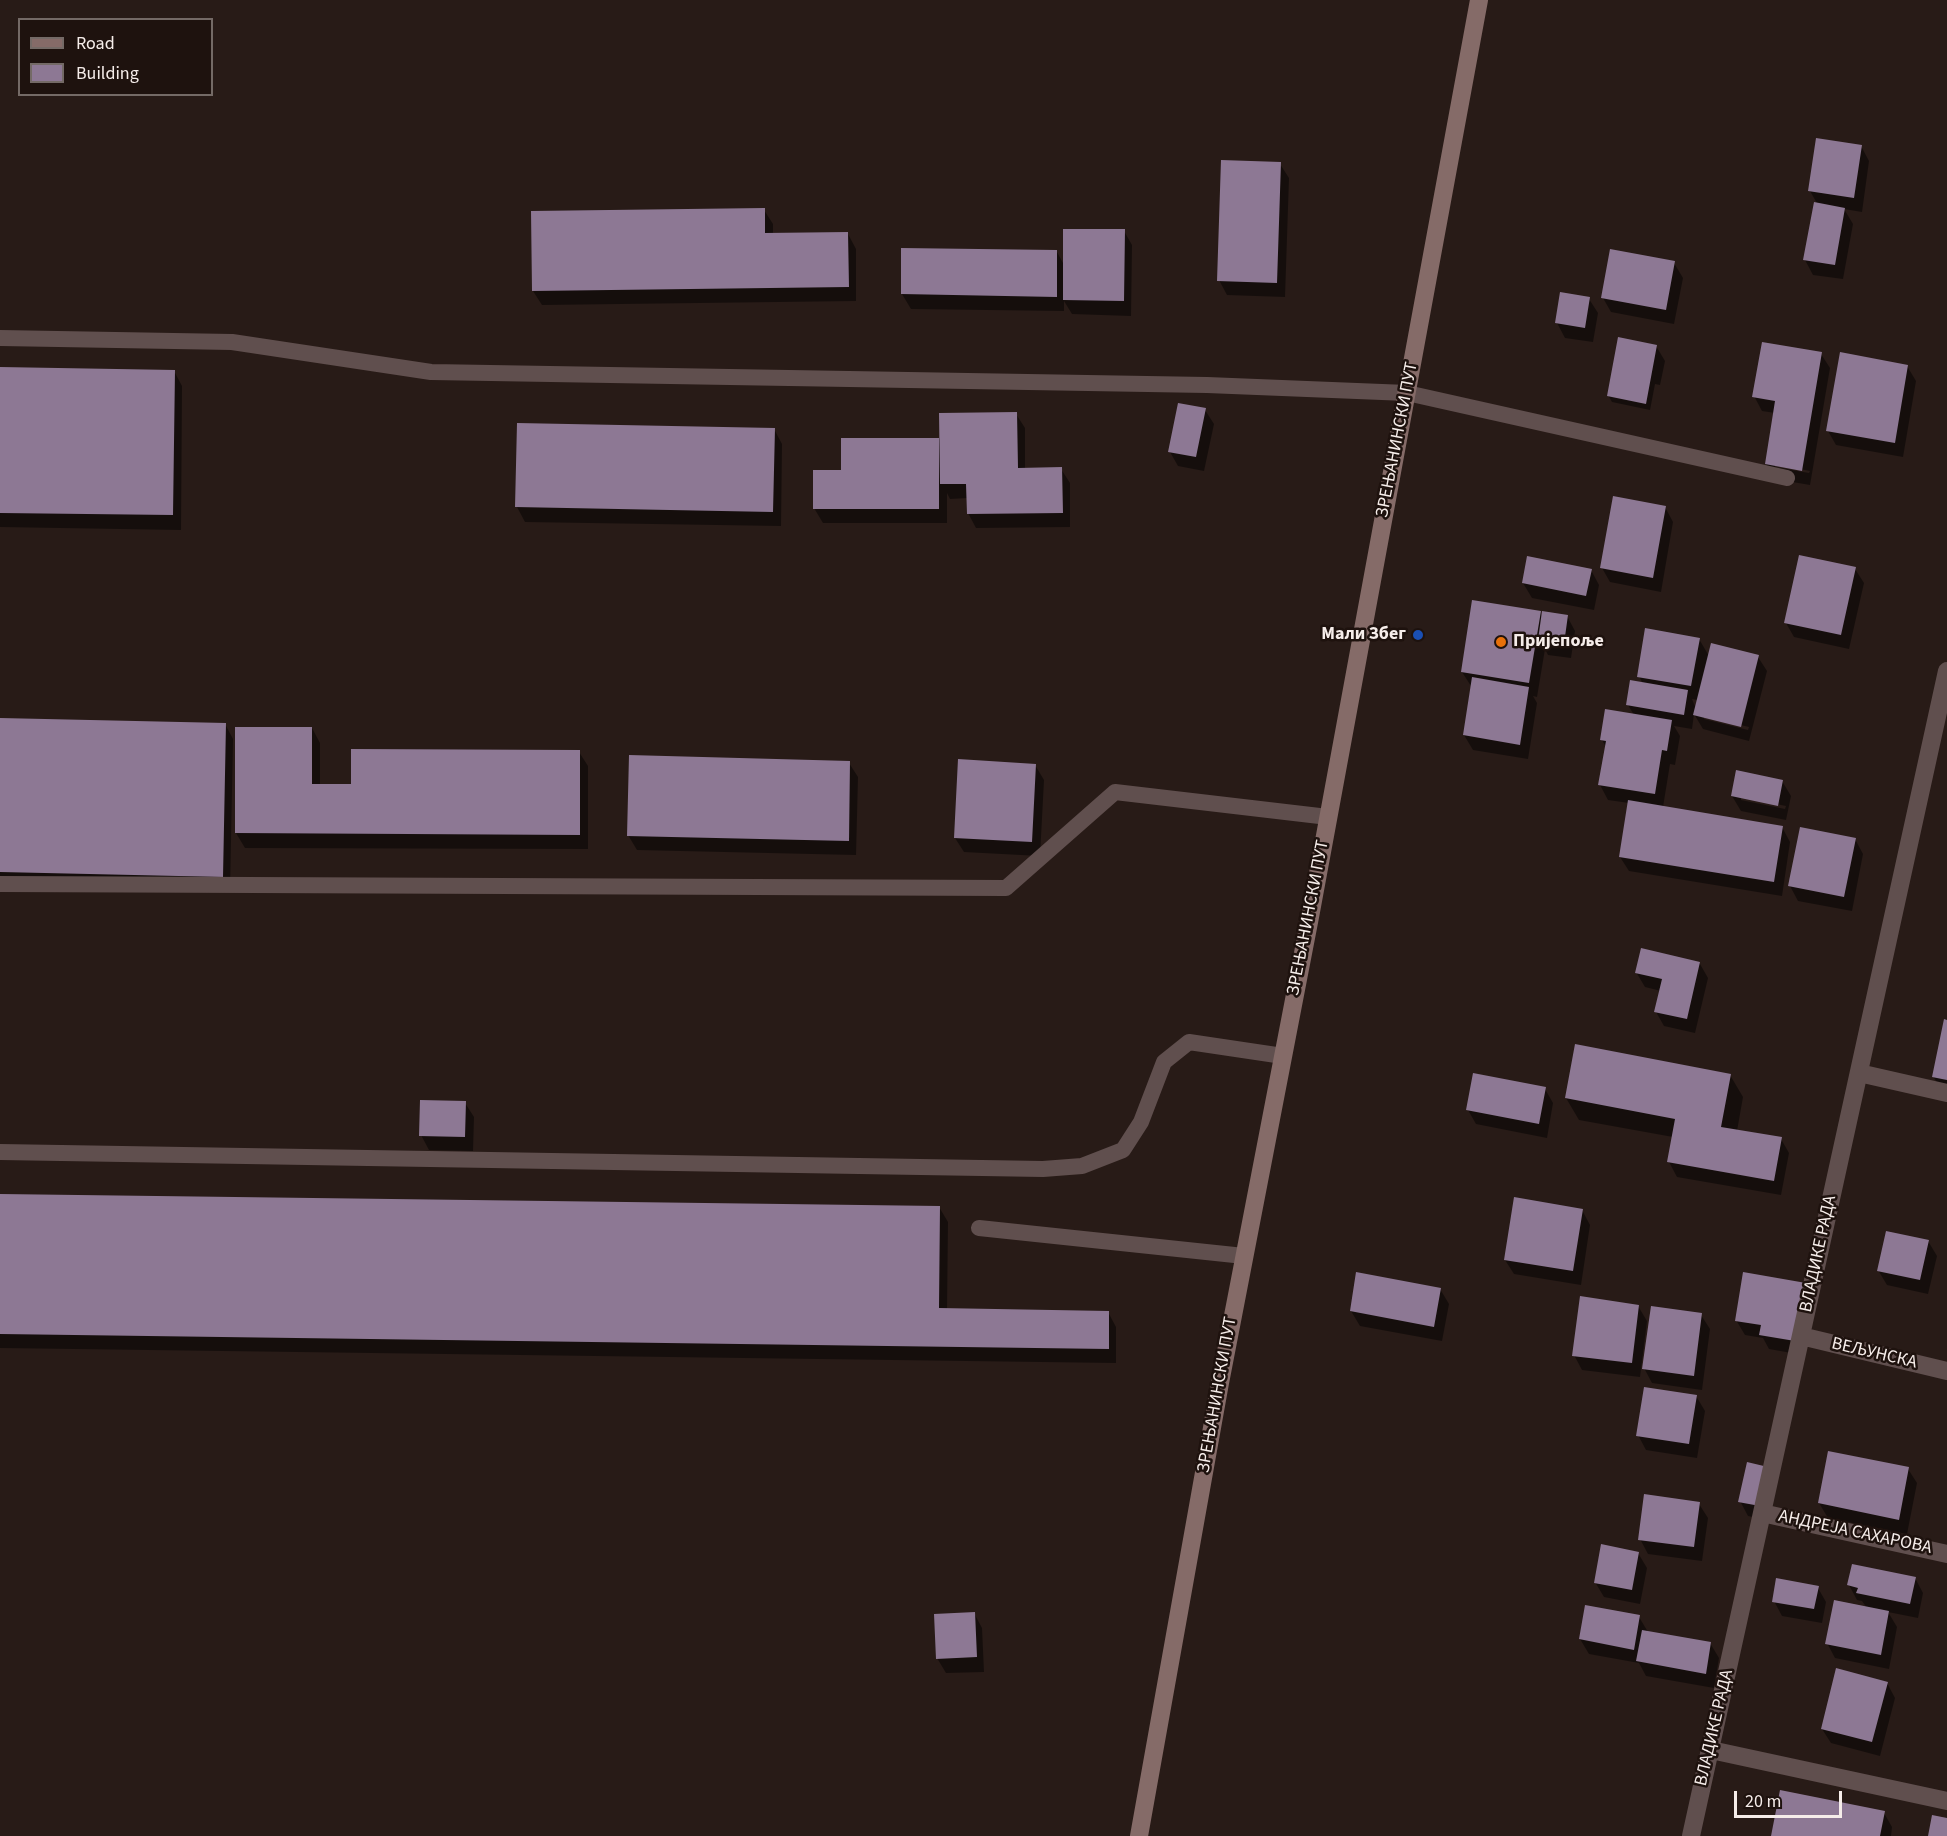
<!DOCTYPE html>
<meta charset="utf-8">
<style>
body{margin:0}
#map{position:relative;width:1947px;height:1836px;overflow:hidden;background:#281b17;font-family:"Source Sans 3",sans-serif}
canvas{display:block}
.legend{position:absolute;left:18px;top:18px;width:195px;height:78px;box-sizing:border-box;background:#1e120e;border:2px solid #746a66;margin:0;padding:8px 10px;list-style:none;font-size:18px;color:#f6edea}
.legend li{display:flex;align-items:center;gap:12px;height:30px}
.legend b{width:30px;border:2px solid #746a66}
.scale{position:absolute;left:1734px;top:1791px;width:108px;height:27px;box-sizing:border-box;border:3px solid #f6edea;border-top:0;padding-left:8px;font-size:18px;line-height:21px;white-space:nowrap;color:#f6edea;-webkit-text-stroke:4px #1e120e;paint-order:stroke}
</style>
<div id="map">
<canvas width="1947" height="1836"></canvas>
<ul class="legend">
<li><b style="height:8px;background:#856b68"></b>Road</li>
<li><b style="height:16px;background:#8d7894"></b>Building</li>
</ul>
<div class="scale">20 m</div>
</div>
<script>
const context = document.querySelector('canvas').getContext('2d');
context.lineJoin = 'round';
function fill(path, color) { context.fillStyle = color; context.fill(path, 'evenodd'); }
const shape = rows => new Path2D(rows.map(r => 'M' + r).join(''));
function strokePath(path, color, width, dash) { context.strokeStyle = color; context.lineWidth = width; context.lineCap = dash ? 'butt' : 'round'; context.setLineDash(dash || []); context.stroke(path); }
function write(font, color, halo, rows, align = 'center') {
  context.font = font + ' "Source Sans 3",sans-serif'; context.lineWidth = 5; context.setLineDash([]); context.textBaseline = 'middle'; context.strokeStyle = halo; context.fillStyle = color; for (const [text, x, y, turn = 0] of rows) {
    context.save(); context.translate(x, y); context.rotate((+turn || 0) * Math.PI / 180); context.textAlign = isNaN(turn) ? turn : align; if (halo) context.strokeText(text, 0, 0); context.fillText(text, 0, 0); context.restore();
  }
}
fill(shape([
 [1861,146,1869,161,1862,212,1844,209,1853,224,1843,279,1813,275,1805,260,1818,205,1810,191],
 [1280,164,1289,178,1285,297,1227,295,1219,280],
 [764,210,773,224,773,234,848,234,856,249,856,301,542,305,533,291],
 [1124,231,1132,245,1131,316,1072,314,1064,301,1064,311,911,309,902,294,1057,252,1064,265],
 [1674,263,1683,278,1674,324,1611,312,1603,298],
 [1589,299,1598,313,1593,342,1565,338,1557,323],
 [1656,346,1665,361,1660,385,1655,384,1650,410,1612,402,1608,395],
 [1821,354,1830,368,1810,485,1775,479,1766,464,1775,413,1762,411,1754,396],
 [1775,464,1810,471,1809,473,1775,467],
 [1907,366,1916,381,1903,457,1836,445,1828,431],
 [0,369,174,371,182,386,181,530,0,527],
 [1205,410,1214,424,1204,471,1178,466,1170,452],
 [1016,414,1025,428,1025,469,1061,469,1070,483,1070,527,976,528,968,513,968,498,950,499,947,493,947,523,823,523,814,508,842,472,843,439,941,439],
 [518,425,774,429,782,444,781,526,525,522,517,507],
 [1665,507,1673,522,1661,592,1610,582,1602,568],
 [1855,569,1864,583,1849,649,1794,637,1786,623],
 [1591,570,1599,585,1594,610,1532,598,1523,583],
 [1540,612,1543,618,1567,616,1575,631,1571,658,1548,655,1545,649,1537,697,1533,696,1537,703,1528,759,1473,750,1464,735,1471,686,1462,672],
 [1547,640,1571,644,1571,647,1547,643],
 [1699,639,1709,656,1758,657,1767,671,1749,741,1703,729,1694,714,1692,729,1674,726,1680,736,1675,765,1670,764,1663,807,1782,827,1790,842,1782,896,1629,871,1620,857,1629,803,1608,800,1600,785,1606,747,1602,740,1634,715,1628,705,1643,684,1639,676],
 [1692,699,1698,700,1696,708,1694,704],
 [1704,716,1749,727,1748,730,1704,719],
 [0,719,225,724,233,739,230,891,0,886],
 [312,728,320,743,320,786,352,786,579,752,588,766,588,849,245,848,236,833],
 [849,763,858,777,856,855,637,850,628,835],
 [1035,765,1044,780,1040,856,964,852,955,838],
 [1782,781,1791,796,1786,820,1741,811,1732,796],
 [1741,797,1786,806,1785,809,1741,800],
 [1855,839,1863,854,1852,911,1798,901,1790,886],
 [1700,964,1708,978,1695,1033,1664,1026,1656,1012,1661,991,1645,987,1636,972],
 [1947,1021,1947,1092,1942,1091,1933,1076],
 [1730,1075,1743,1097,1737,1131,1781,1139,1789,1153,1781,1195,1677,1177,1669,1162,1673,1137,1579,1120,1566,1098],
 [1545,1089,1553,1103,1547,1138,1476,1124,1468,1110],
 [465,1103,474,1117,473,1151,429,1150,421,1135],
 [0,1195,939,1207,948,1222,947,1310,1108,1312,1116,1327,1116,1363,0,1348],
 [1582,1210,1590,1225,1581,1285,1514,1274,1505,1260],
 [1928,1241,1937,1256,1928,1294,1887,1285,1878,1270],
 [1805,1284,1803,1355,1769,1349,1763,1338,1745,1335,1736,1320],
 [1440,1289,1449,1304,1442,1341,1360,1326,1351,1311],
 [1638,1306,1647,1321,1640,1377,1582,1370,1574,1355],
 [1701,1315,1710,1329,1702,1390,1652,1383,1644,1368],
 [1696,1396,1705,1411,1697,1458,1646,1450,1638,1435],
 [1767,1468,1768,1520,1748,1516,1740,1501],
 [1908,1469,1917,1483,1907,1534,1828,1518,1819,1503],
 [1699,1504,1708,1518,1702,1561,1648,1554,1640,1539],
 [1638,1553,1647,1568,1640,1604,1604,1597,1595,1582],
 [1915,1578,1923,1593,1918,1618,1888,1612,1897,1627,1889,1669,1835,1658,1827,1643,1867,1608,1862,1601,1857,1600,1849,1585],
 [1818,1588,1826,1602,1822,1623,1782,1616,1774,1601],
 [974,1613,982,1628,984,1672,946,1673,937,1658],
 [1639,1617,1648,1632,1710,1643,1719,1658,1714,1688,1646,1676,1639,1663,1589,1654,1580,1639],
 [1887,1683,1895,1698,1880,1756,1831,1743,1822,1729],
 [1884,1813,1892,1827,1891,1836,1772,1836]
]), '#0007');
fill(shape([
 [1816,138,1862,145,1854,198,1808,191],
 [1221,160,1281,162,1277,283,1217,281],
 [1814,202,1845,208,1835,265,1803,260],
 [765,208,765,233,848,232,849,287,532,291,531,211],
 [1063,229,1125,229,1124,301,1063,300],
 [901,248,1057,250,1057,297,901,294],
 [1610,249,1675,261,1666,310,1601,298],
 [1560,292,1590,297,1585,328,1555,323],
 [1618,337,1657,345,1646,404,1607,396],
 [1762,342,1822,352,1802,471,1765,464,1775,401,1752,397],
 [1840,352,1908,365,1895,443,1826,431],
 [0,367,175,370,173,515,0,513],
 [1178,403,1206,408,1196,457,1168,452],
 [1017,412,1018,468,1062,467,1063,513,967,514,966,484,940,484,939,413],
 [517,423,775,428,773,512,515,507],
 [841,438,939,438,939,509,813,509,813,470,841,470],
 [1613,496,1666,506,1653,578,1600,568],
 [1799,555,1856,567,1841,635,1784,623],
 [1527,556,1592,569,1586,596,1522,583],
 [1472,600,1541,611,1529,683,1461,672],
 [1542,611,1568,615,1564,644,1538,640],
 [1645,628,1700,638,1691,686,1637,677],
 [1711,643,1759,655,1741,727,1693,715],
 [1472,677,1529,687,1520,745,1463,735],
 [1630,680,1688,690,1684,715,1626,705],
 [1605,709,1672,720,1667,751,1662,750,1655,794,1598,785,1606,741,1600,740],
 [0,718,226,723,223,877,0,872],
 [235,727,312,727,312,784,351,784,351,749,580,750,580,835,235,833],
 [629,755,850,761,849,841,627,836],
 [958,759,1036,764,1032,842,954,838],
 [1736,770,1783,780,1778,806,1731,796],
 [1628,800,1783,826,1774,882,1619,857],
 [1800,827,1856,838,1844,897,1788,886],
 [1641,948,1700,962,1687,1019,1654,1012,1662,979,1635,973],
 [1944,1019,1947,1020,1947,1080,1932,1077],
 [1575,1044,1731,1074,1721,1127,1782,1137,1774,1181,1667,1162,1675,1119,1565,1098],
 [1473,1073,1546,1087,1539,1124,1466,1110],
 [420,1100,466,1101,465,1137,419,1136],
 [0,1194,940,1206,939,1308,1109,1311,1109,1349,0,1334],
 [1514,1197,1583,1209,1573,1271,1504,1260],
 [1886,1231,1929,1240,1920,1280,1877,1271],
 [1356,1272,1441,1288,1434,1327,1350,1311],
 [1743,1272,1806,1283,1795,1341,1759,1335,1761,1325,1735,1321],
 [1580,1296,1639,1305,1632,1363,1572,1356],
 [1651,1306,1702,1313,1694,1376,1642,1369],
 [1644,1387,1697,1395,1689,1444,1636,1436],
 [1828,1451,1909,1467,1899,1520,1818,1503],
 [1747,1462,1768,1467,1760,1506,1738,1502],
 [1644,1494,1700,1502,1694,1547,1638,1540],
 [1601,1544,1639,1552,1632,1590,1594,1583],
 [1852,1564,1916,1577,1910,1604,1856,1593,1858,1588,1847,1585],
 [1776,1578,1819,1586,1814,1609,1772,1602],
 [1834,1600,1889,1611,1881,1655,1825,1644],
 [1585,1605,1640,1615,1634,1650,1579,1639],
 [975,1612,977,1657,936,1659,934,1614],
 [1642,1630,1711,1642,1706,1674,1636,1661],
 [1836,1668,1888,1682,1872,1742,1821,1729],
 [1780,1790,1885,1811,1880,1836,1771,1836],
 [1932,1815,1947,1818,1947,1836,1928,1836]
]), '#8d7894');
strokePath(shape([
 [0,338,232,342,431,372,1207,385,1407,393,1787,478],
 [0,884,1006,888,1115,792,1328,817],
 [0,1152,1043,1169,1082,1166,1123,1150,1141,1122,1164,1062,1189,1042,1283,1056],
 [979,1228,1244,1256]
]), '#604f4e', 16);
strokePath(shape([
 [1859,1073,1947,1093],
 [1801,1336,1947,1371],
 [1762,1513,1947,1554],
 [1711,1750,1947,1801],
 [1691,1836,1947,671]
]), '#604f4e', 18);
strokePath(shape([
 [1139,1836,1220,1383,1310,917,1479,0]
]), '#856b68', 18);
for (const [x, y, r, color] of [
 [1418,635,6,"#1a4fb4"],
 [1501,642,6,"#e8710a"]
]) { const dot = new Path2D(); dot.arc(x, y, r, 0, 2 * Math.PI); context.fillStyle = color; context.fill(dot); strokePath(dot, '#1e120e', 2); }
write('18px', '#f6edea', '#1e120e', [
 ["ЗРЕЊАНИНСКИ ПУТ",1398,440,-79],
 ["ЗРЕЊАНИНСКИ ПУТ",1309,918,-79],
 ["ВЛАДИКЕ РАДА",1819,1254,-78],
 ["ВЕЉУНСКА",1874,1354,13],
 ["ЗРЕЊАНИНСКИ ПУТ",1218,1395,-80],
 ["АНДРЕЈА САХАРОВА",1855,1533,12],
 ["ВЛАДИКЕ РАДА",1715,1728,-77]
]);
write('bold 18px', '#f6edea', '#1e120e', [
 ["Мали Збег",1406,635],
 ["Пријепоље",1513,642,"left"]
], 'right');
</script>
